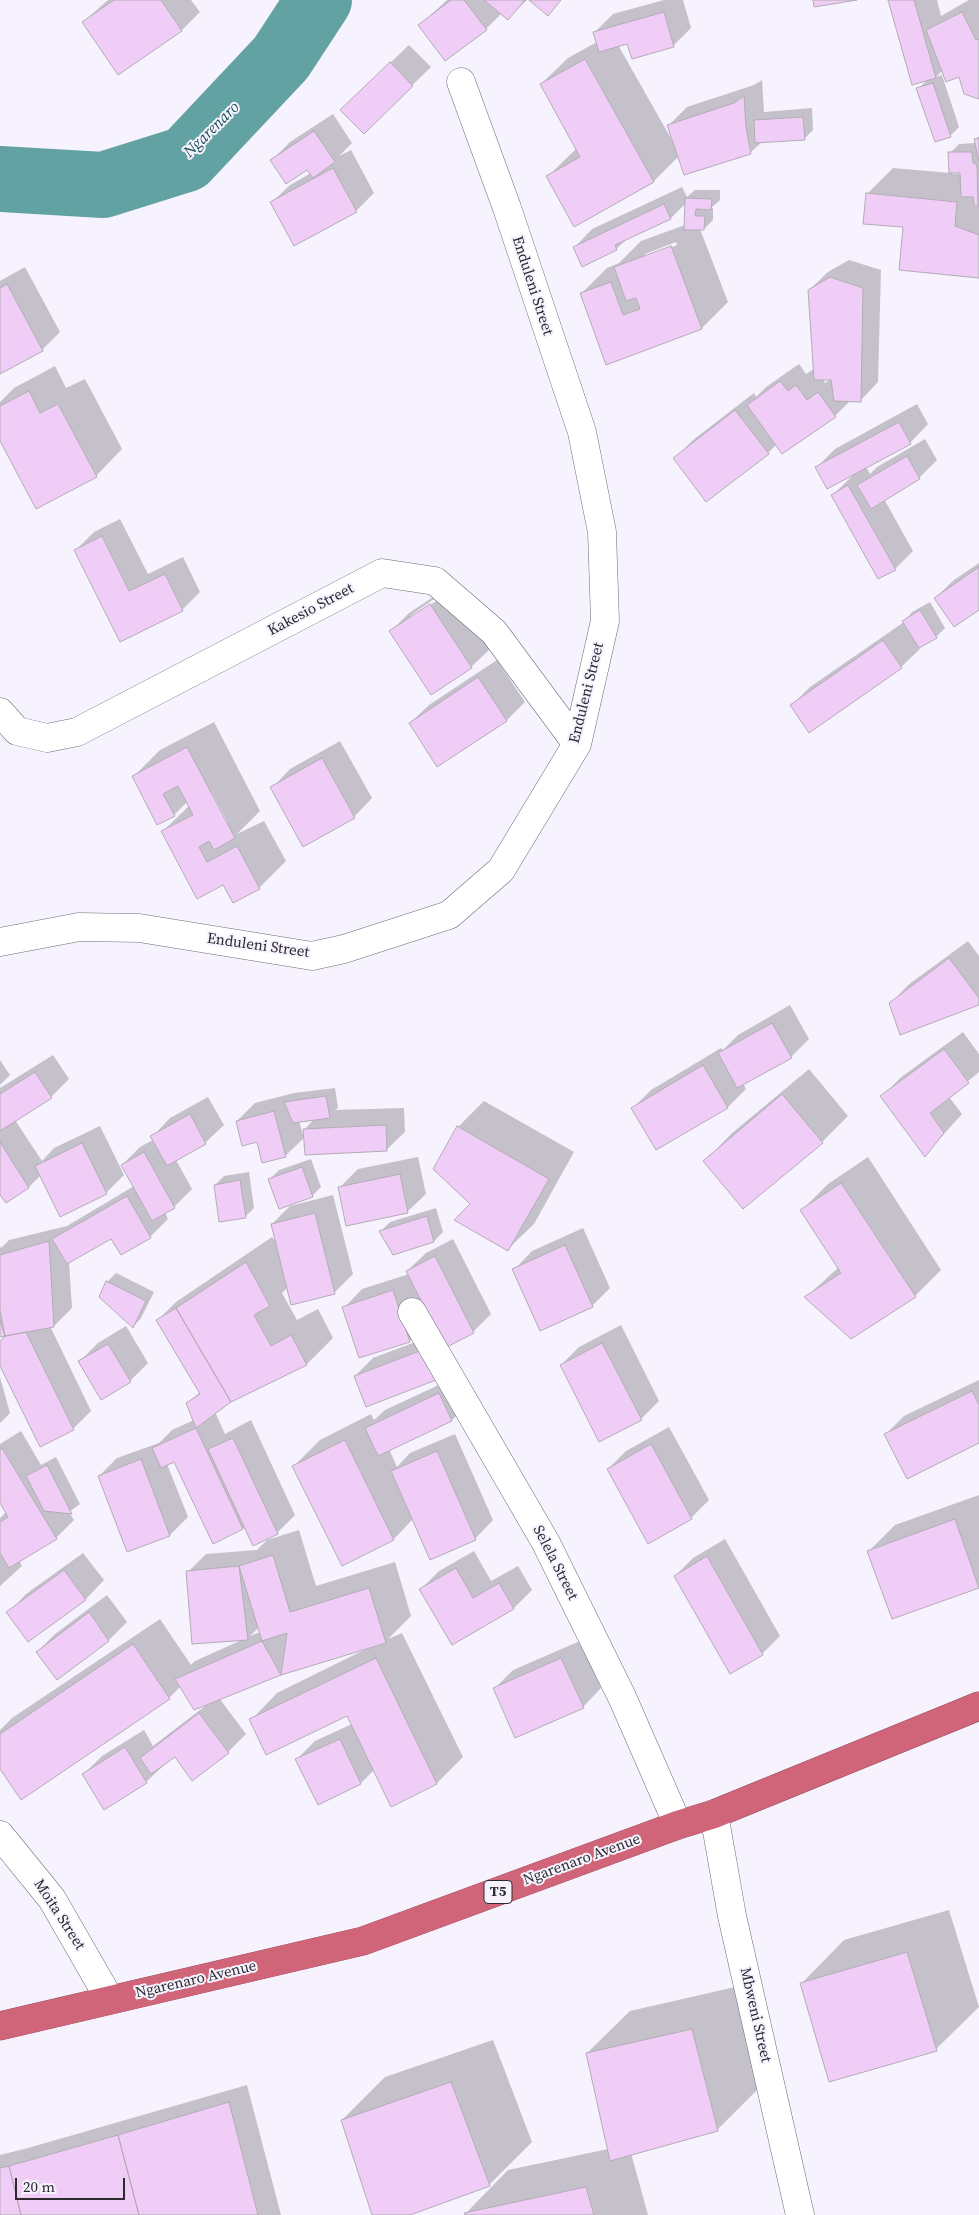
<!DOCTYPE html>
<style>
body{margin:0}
#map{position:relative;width:979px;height:2215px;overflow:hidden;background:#f6f2fe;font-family:"Source Serif 4",serif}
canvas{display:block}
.scale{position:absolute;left:15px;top:2178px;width:110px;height:22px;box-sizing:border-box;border:2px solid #2c2a2f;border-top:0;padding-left:6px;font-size:15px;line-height:18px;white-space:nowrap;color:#2c2a2f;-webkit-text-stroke:4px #f6f2fe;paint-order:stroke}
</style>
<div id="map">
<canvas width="979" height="2215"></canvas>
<div class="scale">20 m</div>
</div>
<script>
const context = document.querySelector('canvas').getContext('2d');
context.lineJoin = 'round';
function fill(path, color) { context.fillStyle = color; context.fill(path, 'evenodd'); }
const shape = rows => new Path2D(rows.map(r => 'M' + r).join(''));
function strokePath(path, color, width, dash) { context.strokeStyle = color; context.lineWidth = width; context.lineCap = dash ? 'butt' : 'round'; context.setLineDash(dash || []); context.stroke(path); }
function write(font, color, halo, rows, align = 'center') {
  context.font = font + ' "Source Serif 4",serif'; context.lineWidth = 4; context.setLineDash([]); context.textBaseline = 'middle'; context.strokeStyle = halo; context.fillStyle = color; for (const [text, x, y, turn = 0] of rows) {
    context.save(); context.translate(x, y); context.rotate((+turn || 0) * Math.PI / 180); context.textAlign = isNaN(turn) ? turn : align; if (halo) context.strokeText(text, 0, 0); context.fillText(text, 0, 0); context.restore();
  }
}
fill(shape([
 [108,0,191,0,200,12,182,30,83,22],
 [447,0,527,0,508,18,502,13,486,29,420,25],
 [664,0,683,0,691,28,673,46,628,42,618,45,673,142,669,125,687,107,754,85,762,80,764,112,812,108,813,130,804,139,762,142,750,153,679,156,654,181,575,225,547,177,577,148,541,84,568,58,597,42,594,33,613,14],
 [890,0,937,0,941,16,969,0,979,0,979,97,960,76,943,70,936,77,942,75,959,127,950,136,918,89,927,80],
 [409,45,431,67,364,132,360,92],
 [333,114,352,143,339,156,351,150,374,193,356,211,271,203,290,185,311,173,308,168,272,160,290,142],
 [979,136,979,277,904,226,867,194,893,168,950,173,950,153,959,144,976,143,975,140],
 [952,172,962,172,962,174,952,174],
 [682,187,687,197,695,190,720,190,720,200,711,208,713,208,713,220,704,229,700,229,728,302,702,328,607,363,581,294,607,268,619,263,641,241,685,225,686,203,671,218,627,239,616,249,574,248,592,229],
 [676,242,677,245,645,257,645,254],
 [849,260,881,270,878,382,860,401,851,400,835,416,782,453,776,445,768,453,675,458,693,440,754,393,756,397,766,387,799,364,806,374,814,369,809,290,828,272],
 [823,379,831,379,825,383],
 [25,267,60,332,42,350,0,373,0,281],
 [55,366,66,388,85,379,122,449,96,476,0,438,0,402,14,388],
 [917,404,928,424,910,443,866,467,870,474,877,467,925,439,937,460,919,478,884,499,913,551,895,569,833,495,855,473,817,467,835,449],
 [120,519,148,574,183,557,200,592,182,610,120,640,76,550,94,532],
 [979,563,979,608,935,598,954,580],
 [448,587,490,649,471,667,432,693,391,631,409,613],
 [434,599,436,601,410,619,410,616],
 [930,602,945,628,936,637,918,647,920,649,901,667,809,731,792,705,810,687,904,622,912,612],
 [497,660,525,702,507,720,438,766,410,723,429,705],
 [214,722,260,811,237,834,264,821,286,861,259,888,233,902,224,883,163,831,190,805,188,801,174,815,133,777,160,750],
 [212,793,227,821,225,823,210,794],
 [340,741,372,798,354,817,304,845,272,788,290,769],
 [968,941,979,956,979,1003,890,1004,908,985],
 [790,1005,809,1039,791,1057,743,1083,746,1089,728,1107,657,1148,633,1108,651,1090,721,1048,723,1050,738,1035],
 [963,1032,979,1054,979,1072,949,1097,962,1114,925,1155,882,1097,900,1078],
 [53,1055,69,1079,51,1097,15,1120,42,1161,54,1148,100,1126,124,1175,106,1193,41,1175,29,1187,0,1192,0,1088],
 [0,1060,10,1075,0,1085],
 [809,1069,848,1116,822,1142,705,1161,731,1134],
 [335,1088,338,1108,335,1110,404,1108,405,1132,386,1150,305,1129,315,1118,299,1121,304,1138,285,1156,258,1140,237,1121,255,1103,294,1093],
 [208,1097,224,1125,205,1143,176,1160,192,1189,174,1207,165,1212,168,1219,150,1237,112,1237,69,1262,72,1308,54,1326,50,1326,91,1411,73,1429,0,1363,0,1342,10,1333,0,1336,0,1246,1,1248,9,1240,67,1226,134,1186,122,1165,140,1147,153,1140,152,1137,170,1118],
 [484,1101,574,1152,534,1224,507,1250,471,1204,458,1127],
 [418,1157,426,1194,407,1212,339,1188,358,1169],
 [868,1157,941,1270,915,1296,806,1297,839,1267,802,1210,828,1184],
 [311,1159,321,1187,312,1196,270,1179,279,1170],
 [249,1172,254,1208,245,1217,215,1185,224,1176],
 [333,1195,353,1274,335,1292,292,1303,288,1287,282,1293,297,1320,318,1309,333,1338,307,1364,230,1401,215,1412,225,1434,251,1420,295,1515,277,1533,253,1544,244,1528,213,1542,175,1461,167,1464,188,1517,170,1535,99,1476,117,1458,159,1443,172,1430,194,1420,188,1403,200,1392,158,1320,176,1302,272,1237,276,1242,272,1224,290,1206],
 [436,1208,443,1232,434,1241,394,1253,381,1231,390,1222],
 [583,1228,610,1288,592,1306,514,1270,532,1251],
 [453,1239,491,1314,473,1332,448,1345,454,1360,355,1376,373,1358,439,1333,422,1299,428,1322,410,1341,360,1357,344,1308,362,1289,409,1274,407,1271,426,1253],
 [116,1273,154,1292,141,1318,133,1327,107,1282],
 [621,1325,659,1401,641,1419,561,1365,579,1347],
 [126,1326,148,1363,130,1381,102,1398,80,1361,98,1343],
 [458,1376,470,1402,452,1420,389,1449,397,1467,410,1453,455,1434,493,1520,475,1539,413,1519,394,1539,342,1564,294,1466,320,1440,371,1414,374,1420,385,1410],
 [0,1377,10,1413,0,1423],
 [979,1380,979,1442,886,1434,904,1416],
 [669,1427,709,1500,691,1518,608,1469,626,1451],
 [21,1431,41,1465,56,1457,80,1504,69,1512,74,1520,56,1538,19,1560,22,1566,0,1586,0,1518,7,1511,0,1500,0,1444],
 [979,1495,979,1586,893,1618,869,1551,895,1525],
 [299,1530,316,1586,395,1562,411,1616,388,1639,402,1633,463,1757,437,1783,391,1805,374,1770,361,1783,318,1803,297,1759,315,1741,352,1724,347,1714,251,1720,277,1693,370,1647,281,1673,219,1698,246,1734,228,1752,175,1755,146,1782,84,1774,102,1756,144,1730,153,1746,209,1703,181,1686,169,1698,0,1766,0,1730,12,1718,160,1619,191,1665,195,1661,244,1639,188,1572,206,1554,257,1550,267,1540],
 [259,1627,260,1632,250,1636],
 [725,1539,780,1636,762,1654,675,1576,693,1558],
 [474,1551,491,1581,518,1566,532,1590,514,1608,453,1644,421,1589,439,1571],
 [83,1553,104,1580,86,1599,29,1640,8,1613,26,1594],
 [107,1595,127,1622,109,1640,57,1679,37,1652,55,1634],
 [580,1641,601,1688,583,1707,495,1688,513,1670],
 [949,1910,979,2007,936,2049,802,1983,844,1940],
 [735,1987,760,2087,717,2130,631,2153,648,2215,466,2215,466,2213,508,2170,608,2149,587,2053,630,2011],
 [493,2040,532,2142,489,2185,407,2215,373,2215,342,2120,385,2077],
 [247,2085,281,2215,0,2215,0,2155,28,2148]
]), '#0003');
strokePath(shape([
 [0,179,103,185,186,159,281,58,319,0]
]), '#62a2a3', 66);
const building = shape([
 [114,0,161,0,182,31,118,75,82,22,114,0],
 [451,0,464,0,487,30,445,61,418,25,451,0],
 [484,0,525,0,508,20,484,0],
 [529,0,561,0,548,16,529,0],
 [813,0,857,0,814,7,813,0],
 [888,0,914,0,936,78,912,85,888,0],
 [664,12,674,47,632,59,627,44,599,52,593,32,664,12],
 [962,12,976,40,979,39,979,99,964,94,959,77,946,82,926,30,962,12],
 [585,59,654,182,574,227,546,176,580,157,540,84,585,59],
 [390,62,413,86,364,134,340,110,390,62],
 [933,83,951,137,935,142,916,88,933,83],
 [744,96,746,127,751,154,684,175,667,125,734,103,744,96],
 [803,117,805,140,755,143,754,120,803,117],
 [314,131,335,162,313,178,307,170,286,184,270,160,314,131],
 [979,138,979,162,974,139,979,138],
 [948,152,972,152,973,163,977,165,978,206,974,206,973,197,961,197,960,173,949,173,948,152],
 [333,168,357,212,294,246,270,202,333,168],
 [866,193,957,202,955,226,979,235,979,278,899,270,903,227,863,224,866,193],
 [685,198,712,199,711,210,696,209,695,216,705,216,704,230,684,230,685,198],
 [664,204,671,219,615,245,617,250,582,267,573,247,664,204],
 [671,246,702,329,606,365,580,293,611,282,623,315,640,309,636,298,626,301,614,267,671,246],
 [830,277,863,288,861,402,834,401,831,380,814,380,808,290,830,277],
 [7,284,43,351,0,374,0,288,7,284],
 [780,381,788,391,796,385,807,400,818,392,836,417,782,454,747,405,780,381],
 [29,391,40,413,58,404,97,477,36,509,0,441,0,406,29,391],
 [735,410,769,454,706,502,673,458,735,410],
 [899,422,911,444,827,489,815,467,899,422],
 [907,456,920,479,871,509,857,485,907,456],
 [848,485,896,570,878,579,831,495,848,485],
 [102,536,129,591,165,574,183,611,120,642,74,550,102,536],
 [979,567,979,610,954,627,934,598,979,567],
 [430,604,472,668,431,695,389,631,430,604],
 [920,610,937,638,919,648,902,621,920,610],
 [883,640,902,668,809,733,790,705,883,640],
 [478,677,507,721,437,767,409,723,478,677],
 [187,747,235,838,214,850,209,841,199,847,207,862,237,846,260,889,233,903,223,885,197,899,161,831,193,815,178,786,163,794,175,816,157,825,132,776,187,747],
 [322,758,355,818,303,847,270,787,322,758],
 [949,958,979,998,979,1005,900,1035,889,1003,949,958],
 [772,1023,792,1058,737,1088,718,1053,772,1023],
 [944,1049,969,1083,930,1113,944,1133,925,1157,880,1096,944,1049],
 [703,1065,728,1108,656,1150,631,1108,703,1065],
 [35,1072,52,1098,0,1131,0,1094,35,1072],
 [782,1094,823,1143,743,1209,703,1161,782,1094],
 [326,1096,330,1118,293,1123,284,1102,326,1096],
 [274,1111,286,1157,262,1163,257,1142,242,1146,236,1121,274,1111],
 [190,1114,206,1144,167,1166,150,1136,190,1114],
 [386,1125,387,1151,305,1155,303,1129,386,1125],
 [457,1126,549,1179,508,1251,454,1220,470,1204,433,1169,457,1126],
 [0,1142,29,1188,6,1203,0,1195,0,1142],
 [82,1143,107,1194,60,1217,35,1166,82,1143],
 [144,1152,175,1208,152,1221,121,1165,144,1152],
 [302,1167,313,1197,279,1209,268,1179,302,1167],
 [400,1174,408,1213,346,1226,338,1187,400,1174],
 [240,1180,246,1218,219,1222,214,1185,240,1180],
 [841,1183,916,1297,851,1339,804,1297,841,1273,800,1210,841,1183],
 [127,1196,151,1238,121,1255,111,1239,67,1264,52,1239,127,1196],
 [315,1213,335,1294,291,1305,271,1224,315,1213],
 [427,1216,434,1242,393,1255,379,1231,427,1216],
 [49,1241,54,1327,5,1336,0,1310,0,1255,49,1241],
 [565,1245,593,1307,540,1331,512,1269,565,1245],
 [435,1256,474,1333,445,1348,406,1271,435,1256],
 [246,1262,270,1306,254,1315,271,1346,291,1335,307,1365,231,1402,176,1308,246,1262],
 [106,1281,146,1301,133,1328,99,1297,106,1281],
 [393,1290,410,1342,359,1358,342,1307,393,1290],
 [176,1308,231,1402,196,1428,186,1403,200,1394,156,1320,176,1308],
 [0,1320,5,1336,0,1337,0,1320],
 [26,1332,74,1430,40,1447,0,1366,0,1341,5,1336,26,1332],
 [602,1343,642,1420,599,1442,560,1365,602,1343],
 [108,1344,131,1382,101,1400,78,1361,108,1344],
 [425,1349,436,1380,366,1407,354,1376,425,1349],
 [972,1391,979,1405,979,1443,907,1479,884,1434,972,1391],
 [439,1393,452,1421,378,1456,365,1428,439,1393],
 [196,1428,243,1529,213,1544,174,1462,161,1468,152,1448,196,1428],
 [233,1438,278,1534,253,1546,208,1449,233,1438],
 [345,1440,394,1540,342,1566,292,1466,345,1440],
 [651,1444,692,1519,648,1544,607,1469,651,1444],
 [2,1448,57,1539,9,1568,0,1553,0,1522,8,1517,0,1503,0,1450,2,1448],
 [437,1451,476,1540,430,1560,391,1471,437,1451],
 [141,1459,170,1536,127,1552,98,1476,141,1459],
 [47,1465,72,1514,44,1511,26,1476,47,1465],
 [955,1519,979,1588,892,1619,867,1551,955,1519],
 [273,1555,290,1612,369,1588,386,1643,281,1675,287,1633,262,1641,239,1566,273,1555],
 [707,1556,763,1655,730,1674,674,1576,707,1556],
 [239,1566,248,1640,192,1644,186,1571,239,1566],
 [456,1568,473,1598,499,1583,514,1609,452,1645,419,1589,456,1568],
 [64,1570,86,1600,28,1642,6,1612,64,1570],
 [89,1612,109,1641,57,1680,36,1652,89,1612],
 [262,1641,281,1675,194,1710,175,1679,262,1641],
 [133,1644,170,1699,21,1800,0,1769,0,1734,133,1644],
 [376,1658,437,1784,391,1807,347,1716,266,1755,249,1719,376,1658],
 [561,1658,584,1708,515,1738,493,1688,561,1658],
 [199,1713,229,1753,192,1781,175,1757,151,1774,140,1758,199,1713],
 [340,1739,361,1784,318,1805,295,1759,340,1739],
 [125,1747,147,1783,104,1810,82,1774,125,1747],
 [907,1952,937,2051,829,2082,800,1983,907,1952],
 [692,2029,718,2131,610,2161,586,2053,692,2029],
 [451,2082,490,2186,410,2215,372,2215,341,2120,451,2082],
 [229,2102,258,2215,139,2215,118,2135,229,2102],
 [118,2135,139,2215,21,2215,9,2166,118,2135],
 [9,2166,21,2215,0,2215,0,2168,9,2166],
 [586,2187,594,2215,465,2215,464,2213,586,2187]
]);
fill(building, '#f0cdf6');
strokePath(building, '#b3abb5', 1);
const minor = shape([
 [0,712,17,731,47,738,77,732,382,573,435,581,494,632,577,744],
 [0,942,79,927,139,928,312,956,344,949,449,915,501,870,577,744,605,621,602,532,582,432,507,208,461,82],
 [412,1312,546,1543,622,1697,678,1825],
 [714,1814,732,1916,800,2215],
 [0,1835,52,1899,110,2000]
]);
const highway = shape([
 [0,2026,363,1941,678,1825,714,1814,979,1706]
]);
strokePath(minor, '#6f6b76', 29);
strokePath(highway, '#97505f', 29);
strokePath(minor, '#fff', 28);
strokePath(highway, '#d06579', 28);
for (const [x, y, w] of [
 [498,1892,28]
]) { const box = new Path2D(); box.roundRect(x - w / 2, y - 11.5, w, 23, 4); context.fillStyle = '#f6f2fe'; context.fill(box); strokePath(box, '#2c2a2f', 1); }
write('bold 14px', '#2c2a2f', null, [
 ["T5",498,1892]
]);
write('15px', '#2c2a2f', '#f6f2fe', [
 ["Enduleni Street",532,286,72],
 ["Kakesio Street",311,610,-28],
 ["Enduleni Street",587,693,-76],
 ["Enduleni Street",258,946,8],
 ["Selela Street",555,1563,63],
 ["Ngarenaro Avenue",582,1860,-20],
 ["Moita Street",59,1915,57],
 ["Ngarenaro Avenue",196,1980,-13],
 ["Mbweni Street",755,2015,77]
]);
write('italic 16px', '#165051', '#f6f2fe', [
 ["Ngarenaro",212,130,-45]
]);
</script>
